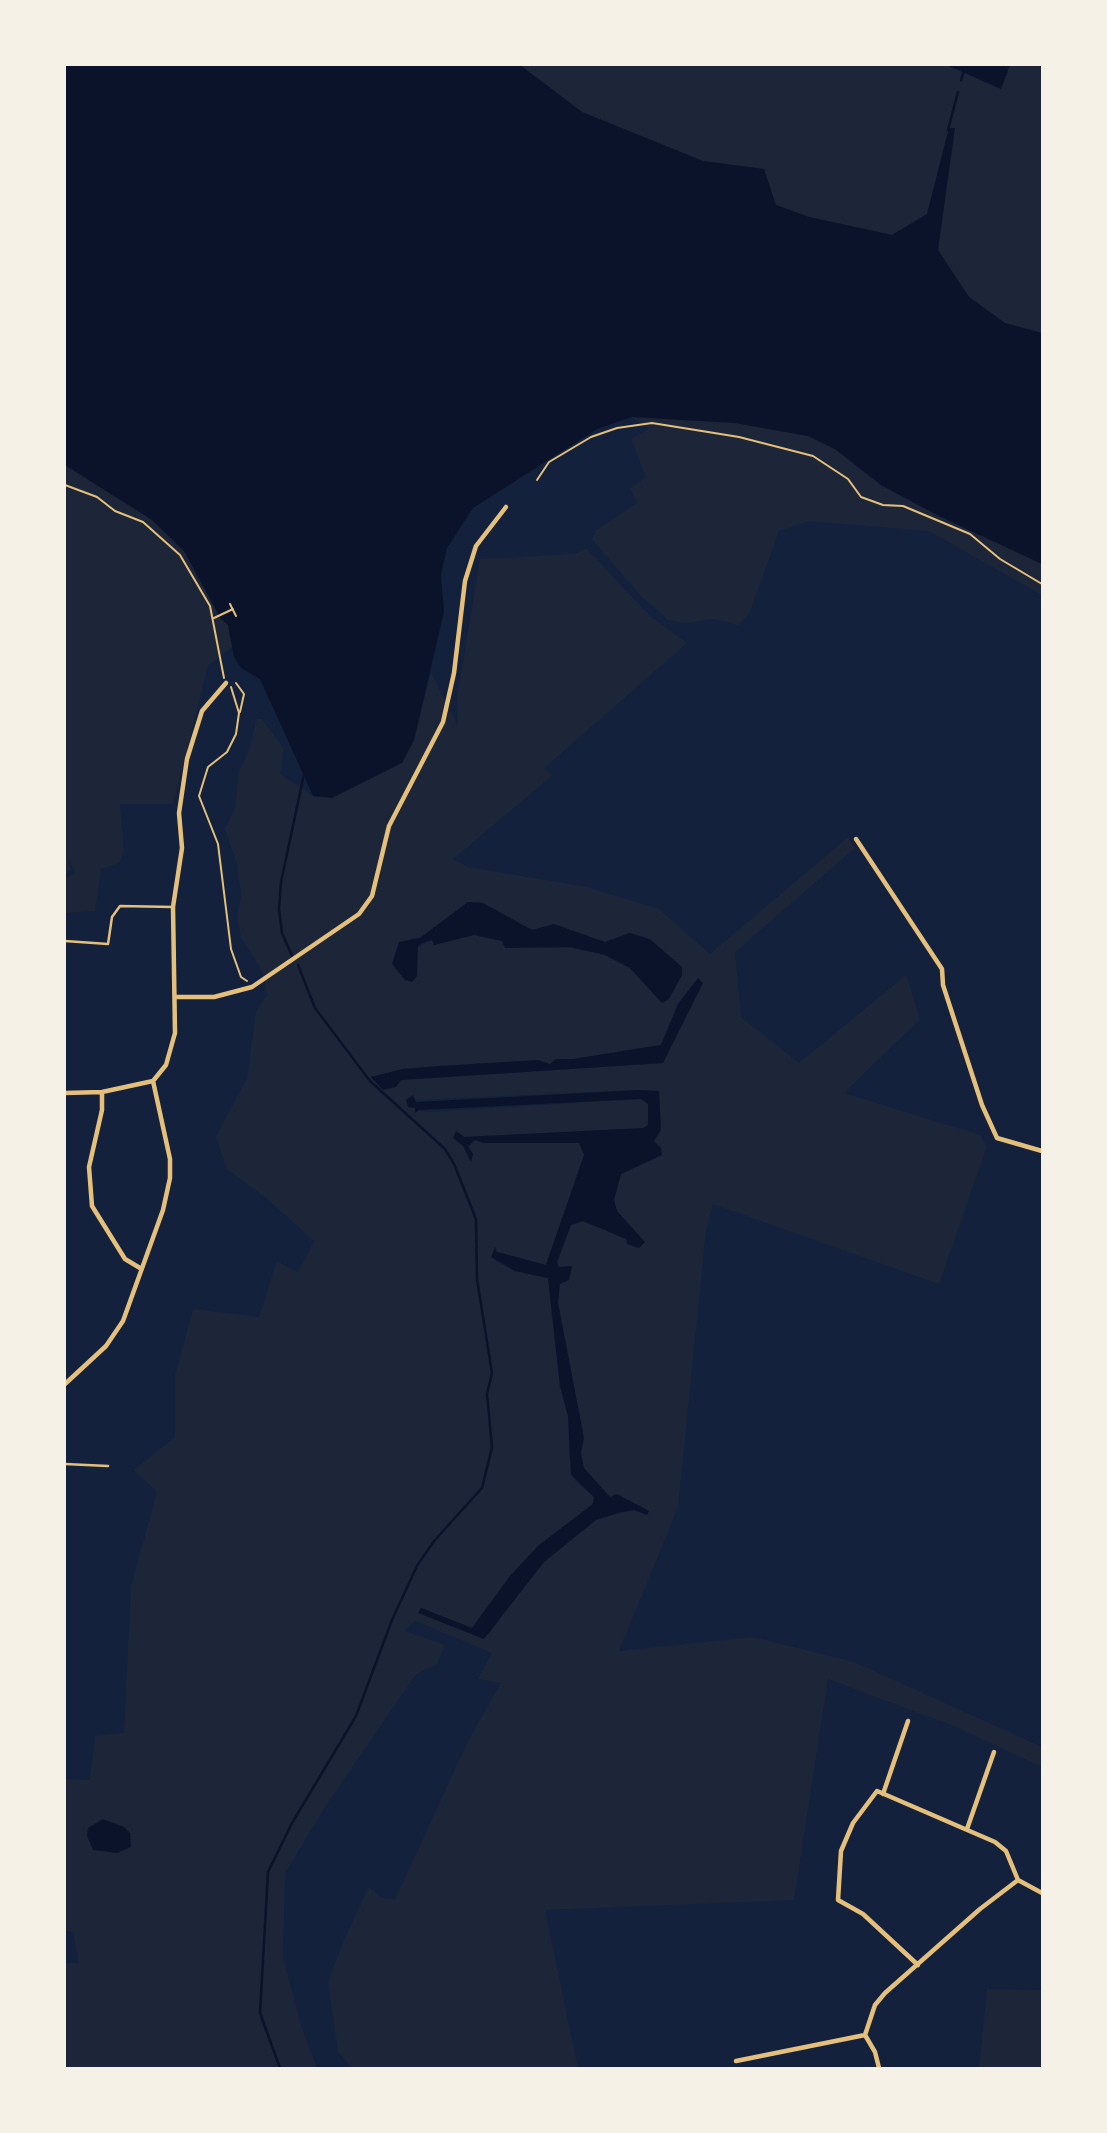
<!DOCTYPE html>
<style>
body{margin:0}
#map{position:relative;width:1107px;height:2133px;overflow:hidden;background:#14213d;font-family:"Archivo Narrow",sans-serif}
canvas{display:block}
.frame{position:absolute;inset:0;border:66px solid #f6f1e7;pointer-events:none}
</style>
<div id="map">
<canvas width="1107" height="2133"></canvas>
<div class="frame"></div>
</div>
<script>
const context = document.querySelector('canvas').getContext('2d');
context.lineJoin = 'round';
function fill(path, color) { context.fillStyle = color; context.fill(path, 'evenodd'); }
const shape = rows => new Path2D(rows.map(r => 'M' + r).join(''));
function strokePath(path, color, width, dash) { context.strokeStyle = color; context.lineWidth = width; context.lineCap = dash ? 'butt' : 'round'; context.setLineDash(dash || []); context.stroke(path); }
fill(shape([
 [520,65,947,65,1001,89,1010,65,1042,65,1042,333,1005,323,969,297,938,250,954,128,949,128,927,214,892,235,809,217,775,205,764,169,703,161,582,112],
 [632,417,735,423,808,436,835,449,881,485,937,515,1042,564,1042,595,929,531,809,521,779,531,749,614,738,625,714,619,685,623,668,620,640,595,592,539,596,530,637,503,630,488,646,477,631,439,649,429],
 [65,465,152,520,184,551,221,619,228,625,233,646,208,666,173,804,120,804,124,851,119,863,101,869,95,911,65,913,65,879,75,873,68,858,71,870,65,874],
 [586,548,650,616,687,643,543,769,553,775,453,859,468,867,587,887,659,909,710,954,848,837,855,848,735,952,741,1017,799,1063,906,975,920,1019,844,1093,980,1135,987,1146,939,1284,713,1204,706,1230,678,1507,619,1651,753,1637,854,1662,1042,1747,1042,1767,954,1726,828,1679,794,1900,545,1910,578,2068,351,2068,338,2051,328,1982,344,1940,369,1887,380,1897,395,1900,468,1741,501,1683,478,1679,492,1653,415,1621,404,1631,445,1645,437,1664,416,1674,325,1807,285,1873,283,1957,302,2029,317,2068,65,2068,65,1963,79,1963,73,1932,65,1931,65,1779,90,1780,95,1736,124,1733,131,1586,157,1492,134,1470,175,1437,175,1376,193,1309,259,1317,277,1261,298,1273,314,1241,265,1197,227,1169,216,1137,247,1078,256,1011,267,995,263,973,241,937,237,917,241,894,237,865,225,829,235,808,239,772,250,748,256,719,262,719,284,749,280,774,313,796,332,798,402,763,414,740,431,673,458,726,457,698,480,559,575,554],
 [468,902,483,903,532,930,554,925,605,942,630,933,662,1003,630,968,605,955,582,948,505,948,502,941,474,935,434,945,432,940,418,947,410,938,420,938],
 [692,986,663,1063,401,1080,396,1087,371,1077,403,1069,440,1066,538,1060,550,1064,556,1059,573,1059,661,1045,678,1004],
 [639,1090,659,1091,654,1141,658,1156,621,1174,614,1200,617,1211,639,1248,628,1244,627,1239,583,1221,571,1225,557,1262,558,1303,584,1438,581,1453,584,1468,610,1497,642,1506,647,1514,634,1510,596,1520,544,1562,484,1639,419,1612,421,1608,472,1628,510,1576,539,1545,593,1504,594,1497,575,1481,569,1457,568,1416,560,1386,548,1278,515,1271,496,1261,497,1252,546,1265,584,1155,580,1143,483,1143,475,1140,468,1149,456,1131,464,1137,643,1128,648,1125,648,1104,641,1099,425,1112,419,1110,415,1113,415,1108,408,1107,408,1104,414,1100],
 [987,1989,1042,1990,1042,2068,979,2068]
]), '#1d2539');
fill(shape([
 [65,65,520,65,582,112,703,161,764,169,776,205,809,217,892,235,927,214,949,128,955,128,938,250,969,297,1005,323,1042,333,1042,564,937,515,881,485,835,449,808,436,735,423,632,417,597,429,473,508,447,548,441,575,444,612,414,740,402,763,332,798,313,796,260,679,241,668,234,657,228,625,221,619,184,551,152,520,65,465],
 [947,65,1010,65,1001,89],
 [468,902,483,903,532,930,554,924,605,942,630,933,650,939,682,967,682,975,669,999,662,1003,630,968,605,955,569,947,505,948,502,941,474,935,434,945,432,940,422,943,418,947,417,976,412,982,405,980,392,964,399,942,420,938],
 [698,978,703,983,663,1063,401,1080,396,1087,383,1090,371,1077,403,1069,440,1066,538,1060,550,1064,556,1059,573,1059,661,1045,678,1004],
 [639,1090,659,1091,661,1130,654,1141,661,1148,662,1155,621,1174,614,1200,617,1211,645,1242,639,1248,627,1244,626,1239,583,1221,571,1225,557,1262,559,1267,572,1266,569,1280,560,1284,558,1303,584,1438,581,1453,584,1468,610,1497,617,1494,649,1511,647,1515,634,1510,621,1512,596,1520,544,1562,484,1639,418,1613,421,1608,472,1628,510,1576,539,1545,593,1504,594,1497,571,1475,568,1416,560,1386,548,1278,515,1271,491,1257,495,1247,497,1252,546,1265,584,1155,579,1143,483,1143,475,1140,468,1146,473,1154,471,1162,463,1146,453,1138,456,1131,464,1137,643,1128,648,1125,648,1104,641,1099,419,1110,415,1113,415,1108,408,1107,406,1100,413,1095,416,1102],
 [103,1819,124,1827,130,1833,131,1847,117,1853,93,1850,87,1836,88,1828]
]), '#0b132b');
strokePath(shape([
 [961,80,966,65],
 [948,130,958,92],
 [293,958,282,933,279,909,281,882,304,774],
 [280,2068,260,2013,268,1872,292,1823,356,1716,392,1620,417,1566,434,1541,482,1488,492,1447,487,1394,492,1373,477,1279,476,1219,454,1164,445,1149,370,1081,315,1008,298,965]
]), '#0b132b', 2.5);
strokePath(shape([
 [537,480,549,462,591,437,617,428,652,423,739,437,813,456,848,479,861,497,883,505,903,506,970,534,1000,559,1042,584],
 [65,485,97,497,115,511,143,522,180,555,210,606,224,678],
 [230,604,236,616],
 [214,618,233,609],
 [236,683,244,694,240,712],
 [231,687,239,713,236,734,227,752,208,767,199,796,218,844,231,949,241,977,247,981]
]), '#e5c07b', 2);
strokePath(shape([
 [65,941,108,944,112,917,120,906,173,907],
 [65,1464,108,1466]
]), '#e5c07b', 2.5);
strokePath(shape([
 [856,839,942,969,943,985,982,1105,997,1138,1042,1151],
 [175,997,214,997,252,987,359,914,372,896,389,826,443,722,454,673,465,581,476,546,506,507],
 [102,1092,102,1110,89,1167,92,1206,125,1259,140,1268],
 [65,1093,102,1092,153,1081,166,1065,175,1033,173,907,182,848,179,813,187,759,202,711,226,683],
 [65,1384,106,1346,123,1321,163,1210,170,1178,170,1159,153,1081],
 [883,1794,908,1721],
 [967,1829,994,1752],
 [1018,1880,1042,1893],
 [918,1965,863,1914,838,1900,841,1851,853,1823,877,1791,995,1842,1006,1851,1018,1880],
 [865,2035,875,2005,885,1993,980,1909,1018,1880],
 [865,2035,875,2052,879,2068],
 [736,2061,865,2035]
]), '#e5c07b', 4.5);
</script>
